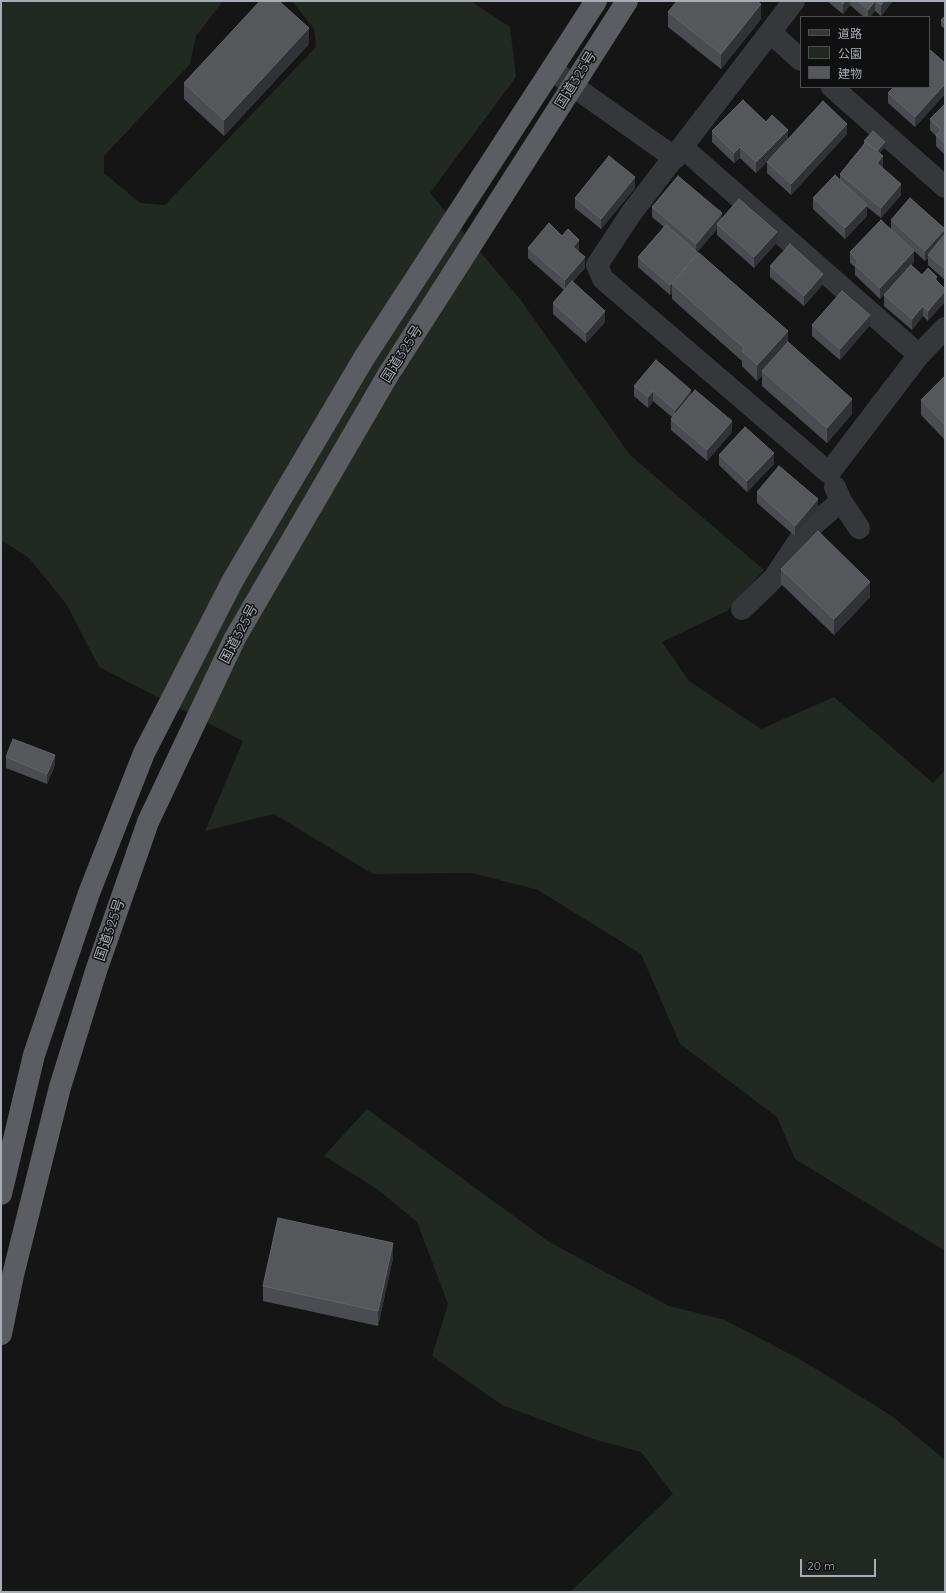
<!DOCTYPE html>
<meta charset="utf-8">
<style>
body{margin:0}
#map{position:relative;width:946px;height:1593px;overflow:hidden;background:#151516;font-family:Quicksand,"Noto Sans JP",sans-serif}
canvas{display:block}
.frame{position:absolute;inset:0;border:2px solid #a8adb5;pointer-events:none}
.legend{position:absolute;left:800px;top:16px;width:130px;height:72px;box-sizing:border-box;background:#101011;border:1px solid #4d4f53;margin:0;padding:5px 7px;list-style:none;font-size:12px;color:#a8adb5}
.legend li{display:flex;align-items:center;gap:8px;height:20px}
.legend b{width:20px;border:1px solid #4d4f53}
.scale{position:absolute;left:800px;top:1559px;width:76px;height:18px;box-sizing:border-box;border:2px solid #a8adb5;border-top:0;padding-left:5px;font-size:12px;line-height:14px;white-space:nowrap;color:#a8adb5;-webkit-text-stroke:3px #101011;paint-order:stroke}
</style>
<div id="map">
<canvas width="946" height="1593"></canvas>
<div class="frame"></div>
<ul class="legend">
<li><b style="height:5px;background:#36373b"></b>道路</li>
<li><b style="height:11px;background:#222822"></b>公園</li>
<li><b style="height:11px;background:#55575b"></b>建物</li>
</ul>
<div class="scale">20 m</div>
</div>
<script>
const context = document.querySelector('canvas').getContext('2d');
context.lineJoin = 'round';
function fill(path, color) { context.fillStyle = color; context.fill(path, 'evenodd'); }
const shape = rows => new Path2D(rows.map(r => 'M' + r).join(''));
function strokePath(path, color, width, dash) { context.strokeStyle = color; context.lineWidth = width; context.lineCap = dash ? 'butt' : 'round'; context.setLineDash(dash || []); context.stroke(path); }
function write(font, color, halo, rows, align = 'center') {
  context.font = font + ' Quicksand,"Noto Sans JP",sans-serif'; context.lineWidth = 3; context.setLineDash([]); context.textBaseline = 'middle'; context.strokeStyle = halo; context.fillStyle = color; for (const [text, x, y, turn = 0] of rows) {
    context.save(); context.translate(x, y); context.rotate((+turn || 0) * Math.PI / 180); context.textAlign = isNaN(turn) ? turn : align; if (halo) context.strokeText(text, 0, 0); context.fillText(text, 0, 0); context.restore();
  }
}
fill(shape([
 [1,1,223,1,196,36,190,64,104,156,104,173,140,203,165,205,316,47,314,29,292,1,471,1,510,27,516,77,430,193,520,299,630,455,764,570,727,611,662,642,689,681,761,729,834,697,933,783,945,770,945,1251,795,1159,777,1117,680,1044,641,954,538,890,472,873,373,874,274,814,205,831,243,741,99,667,67,605,29,558,1,540],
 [367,1109,551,1243,669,1306,725,1320,803,1361,892,1416,945,1460,945,1592,570,1592,673,1494,641,1452,593,1439,502,1405,432,1356,448,1304,417,1222,377,1189,324,1156]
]), '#222822');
strokePath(shape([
 [794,1,632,212,597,265,603,279,829,473,919,355,945,328],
 [770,32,801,60],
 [552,69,573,86,675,158],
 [832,87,945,187],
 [682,147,919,355],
 [835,487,841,501,859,528],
 [742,609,774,578,804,533,841,501]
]), '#36373b', 22);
strokePath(shape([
 [1,1194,34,1055,89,893,144,753,233,580,364,358,596,1],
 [1,1334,13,1275,60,1087,96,971,148,822,235,638,388,375,627,1]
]), '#5b5d62', 22);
fill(shape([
 [827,1,893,1,881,16,875,11,870,17,864,17,850,5,843,14],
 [668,12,761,19,721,69,668,27],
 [945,16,945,29,941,26,941,20],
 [309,44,224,136,184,99,184,83],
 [945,63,945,94,915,127,888,103,888,93],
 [945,104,945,155,936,146,936,136,930,130,930,119],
 [766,122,788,140,847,134,791,195,767,173,767,162,781,147,756,173,740,158,734,163,712,142,712,131],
 [864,141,885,147,879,153,883,166,882,168,901,195,881,218,867,207,867,216,845,239,813,209,813,198,840,180,840,174,864,144],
 [635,188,601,229,575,208,575,198],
 [652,207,722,219,777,242,754,268,717,235,717,229,697,252,698,254,788,342,852,414,827,443,762,386,762,375,757,381,742,366,742,361,672,299,672,293,670,295,638,267,638,257,664,227,652,217],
 [891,220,945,236,945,280,928,265,928,258,925,261,914,251,914,262,911,265,922,275,937,277,928,321,923,316,912,330,884,306,884,295,903,274,880,299,855,275,855,267,850,263,850,252,891,229],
 [528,248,579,250,578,251,585,268,572,282,605,322,586,343,553,314,553,303,564,290,528,258],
 [770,266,823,284,804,306,770,277],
 [812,325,870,325,840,360,812,336],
 [945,376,945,440,921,415,921,400],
 [634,386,691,395,732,432,707,461,671,430,671,419,672,417,653,401,648,408,634,396],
 [719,455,774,464,747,492,719,465],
 [757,492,818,510,795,536,757,503],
 [781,569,870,597,834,635,781,584],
 [6,757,55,765,47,784,6,768],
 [393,1258,378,1326,263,1301,263,1286]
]), '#4b4c51');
fill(shape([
 [845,1,850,1,850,5,843,14,843,4],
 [875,1,875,11,870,17,868,17,868,10],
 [884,1,893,1,881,16,881,5],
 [761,4,761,19,721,69,721,54],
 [309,28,309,44,224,136,224,120],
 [945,84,945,94,915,127,915,117],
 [847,124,847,134,791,195,791,184],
 [788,130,788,140,756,173,756,162],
 [885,142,885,147,876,157,876,152],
 [740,147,740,158,734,163,734,153],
 [883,156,883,166,877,174,877,163],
 [635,177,635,188,601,229,601,219],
 [901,184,901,195,881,218,881,208],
 [867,205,867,216,845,239,845,228],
 [722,213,722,223,717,224,717,229,696,254,696,244],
 [945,229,945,240,928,255,928,258,925,261,925,251],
 [777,232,777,242,754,268,754,257],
 [579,240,579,250,573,257,573,247],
 [914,251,914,262,880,299,880,288],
 [698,253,698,263,672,284,672,293,670,295,670,285],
 [585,257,585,268,565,291,565,280],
 [823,274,823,284,804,306,804,296],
 [945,291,945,302,928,321,928,311],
 [923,306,923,316,912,330,912,319],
 [605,311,605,322,586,343,586,333],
 [870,315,870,325,840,360,840,349],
 [788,331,788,346,762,371,762,375,757,381,757,365],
 [691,390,691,400,675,420,675,410],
 [653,391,653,401,648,408,648,397],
 [852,399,852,414,827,443,827,428],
 [732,421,732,432,707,461,707,450],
 [774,453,774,464,747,492,747,481],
 [818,499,818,510,795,536,795,526],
 [870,582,870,597,834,635,834,619],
 [55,755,55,765,47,784,47,774],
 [393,1243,393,1258,378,1326,378,1311]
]), '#313235');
const building = shape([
 [260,1,279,1,309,28,224,120,184,83,260,1],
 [677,1,756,1,761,4,721,54,668,12,677,1],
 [840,1,845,1,843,4,840,1],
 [858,1,875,1,868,10,858,1],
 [875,1,884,1,881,5,875,1],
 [945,16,945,24,941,20,945,16],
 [929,49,945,63,945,84,915,117,888,93,894,87,929,87,929,49],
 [743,100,766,122,772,115,788,130,756,162,740,147,734,153,712,131,743,100],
 [823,101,847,124,791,184,767,162,823,101],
 [945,104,945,144,936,135,941,130,930,119,945,104],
 [873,131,885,142,877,151,864,141,873,131],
 [866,142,883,156,877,163,901,184,881,208,840,174,866,142],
 [609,156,635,177,601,219,575,198,609,156],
 [835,175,867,205,845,228,813,198,835,175],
 [678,176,722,213,696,244,652,207,678,176],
 [910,198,945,229,925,251,891,220,910,198],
 [739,199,777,232,754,257,717,224,739,199],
 [881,220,914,251,880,288,855,265,858,261,850,252,881,220],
 [549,223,562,236,568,229,579,240,573,247,585,257,565,280,528,248,549,223],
 [666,225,698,253,670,285,638,257,666,225],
 [944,235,945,236,945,269,928,255,944,235],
 [790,244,823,274,804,296,770,266,790,244],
 [699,253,788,331,757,365,742,351,744,348,672,284,699,253],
 [911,265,922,275,928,268,937,277,935,279,945,289,945,291,928,311,923,306,912,319,884,295,911,265],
 [572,281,605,311,586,333,553,303,572,281],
 [842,291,870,315,840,349,812,325,842,291],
 [788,342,852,399,827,428,762,371,788,342],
 [656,360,691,390,675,410,653,391,648,397,634,386,656,360],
 [945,376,945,425,921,400,945,376],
 [695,390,732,421,707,450,671,419,695,390],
 [745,427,774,453,747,481,719,455,745,427],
 [779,466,818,499,795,526,757,492,779,466],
 [818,531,870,582,834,619,781,569,818,531],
 [13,739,55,755,47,774,6,757,13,739],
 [278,1218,393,1243,378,1311,263,1286,278,1218]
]);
fill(building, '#55575b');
strokePath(building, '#626469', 1);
write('14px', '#a8adb5', '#101011', [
 ["国道325号",576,80,-58],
 ["国道325号",402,354,-58],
 ["国道325号",239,634,-62],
 ["国道325号",110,930,-71]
]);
</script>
